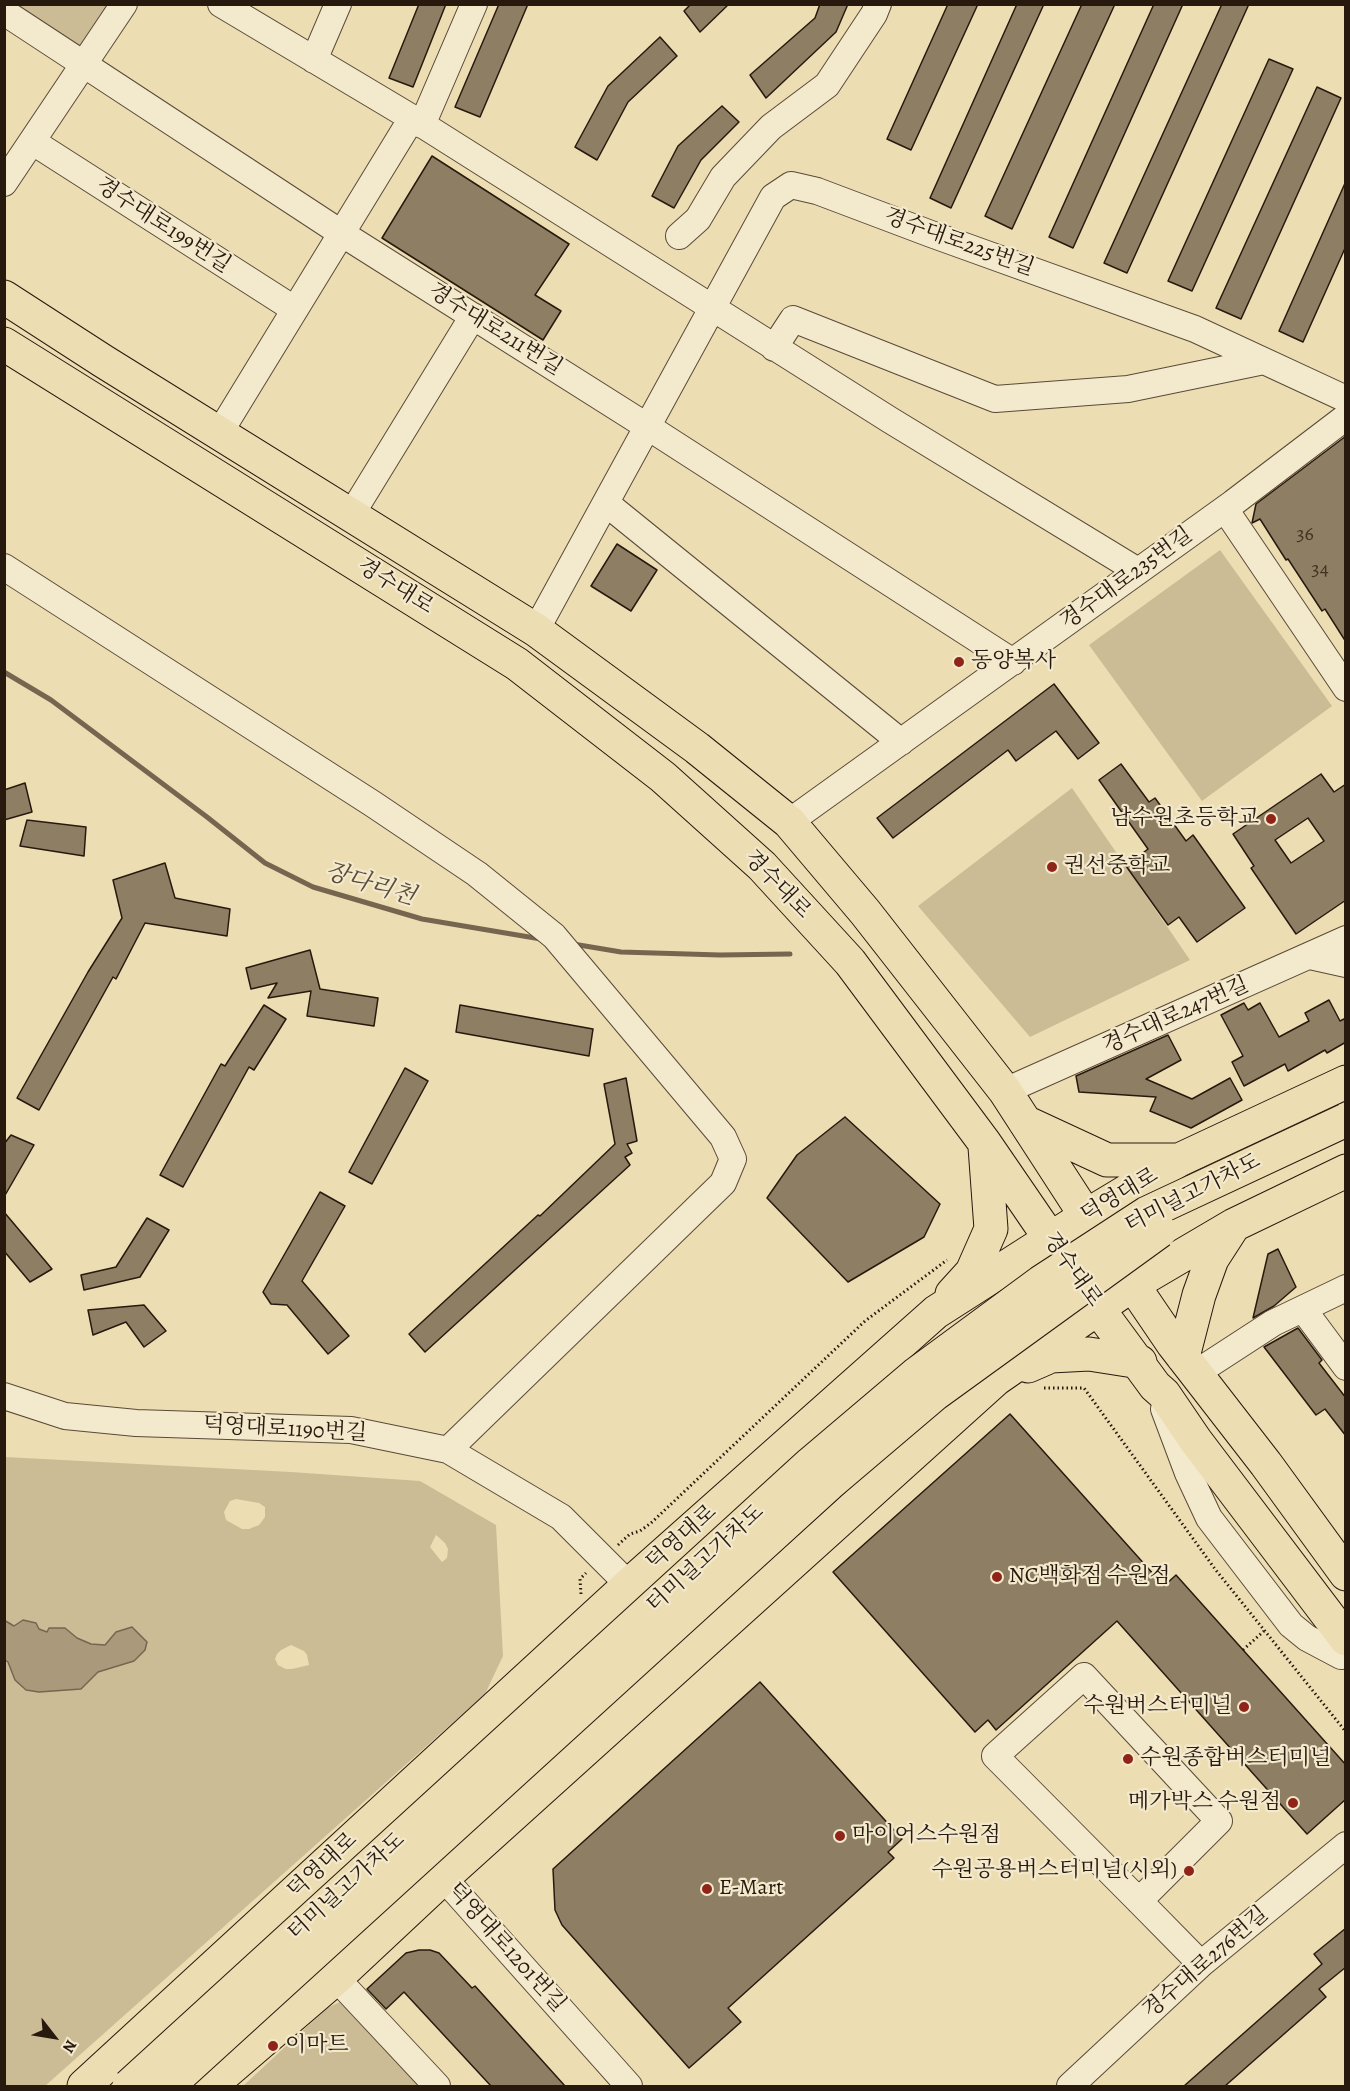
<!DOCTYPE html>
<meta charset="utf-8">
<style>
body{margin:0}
#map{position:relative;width:1350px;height:2091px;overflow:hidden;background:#edddb2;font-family:Alegreya,serif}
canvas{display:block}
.frame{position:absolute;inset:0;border:6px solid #28190f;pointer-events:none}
.north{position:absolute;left:24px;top:2007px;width:60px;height:60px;-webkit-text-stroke:4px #f3e9cd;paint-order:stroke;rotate:121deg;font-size:16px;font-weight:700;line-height:24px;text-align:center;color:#28190f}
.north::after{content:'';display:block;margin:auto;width:21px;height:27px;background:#28190f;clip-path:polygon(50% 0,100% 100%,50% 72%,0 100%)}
</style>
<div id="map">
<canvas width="1350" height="2091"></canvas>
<div class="frame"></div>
<div class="north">N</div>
</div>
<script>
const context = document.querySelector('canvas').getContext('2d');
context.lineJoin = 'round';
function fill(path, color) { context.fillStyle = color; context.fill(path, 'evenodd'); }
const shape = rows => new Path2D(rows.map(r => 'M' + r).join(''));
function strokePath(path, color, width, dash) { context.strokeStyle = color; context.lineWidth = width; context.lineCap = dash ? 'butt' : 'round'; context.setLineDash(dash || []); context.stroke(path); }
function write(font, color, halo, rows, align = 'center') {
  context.font = font + ' Alegreya,"Noto Serif KR",serif'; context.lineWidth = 4.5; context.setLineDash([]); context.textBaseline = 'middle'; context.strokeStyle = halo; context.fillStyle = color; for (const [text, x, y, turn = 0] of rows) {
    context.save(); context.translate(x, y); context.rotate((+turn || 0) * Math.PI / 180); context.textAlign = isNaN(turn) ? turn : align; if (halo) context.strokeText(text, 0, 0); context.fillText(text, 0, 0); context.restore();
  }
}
fill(shape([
 [12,5,115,5,82,51],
 [1220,550,1332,706,1202,801,1089,645],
 [1072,788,1190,960,1030,1037,918,906],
 [5,1457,291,1472,420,1481,496,1525,503,1656,485,1694,45,2086,5,2086,5,1660,8,1662,15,1680,39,1692,80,1689,98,1672,134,1661,116,1632,105,1645,91,1644,77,1638,65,1628,47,1633,39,1629,14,1626,5,1620],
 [236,1499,259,1503,265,1507,265,1517,259,1525,249,1529,242,1529,226,1520,224,1512,230,1501],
 [436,1535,445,1543,448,1549,447,1558,442,1562,430,1547],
 [291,1645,304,1651,307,1655,309,1665,292,1669,286,1669,278,1665,275,1659,277,1654,281,1650],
 [340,2002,353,2008,426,2086,243,2086,327,2008]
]), '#ccbc96');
const water = shape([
 [4,1620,14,1626,23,1620,36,1623,39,1629,47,1632,49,1628,65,1628,77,1638,91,1644,105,1645,116,1632,132,1627,147,1642,145,1650,134,1661,98,1672,81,1689,39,1692,26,1690,15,1680,8,1662,5,1660,4,1620]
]);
fill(water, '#aa9a7b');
strokePath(water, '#766650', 1.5);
strokePath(shape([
 [4,672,51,700,207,817,265,863,313,887,422,919,541,939],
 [573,944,621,952,720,955,790,954]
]), '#766650', 5);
const building = shape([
 [419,4,446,4,413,87,389,78,419,4],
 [499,4,528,4,480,117,455,107,499,4],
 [691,4,729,4,700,32,684,11,691,4],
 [820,4,848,4,836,32,766,98,750,75,815,18,820,4],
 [948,4,978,4,911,150,887,139,948,4],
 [1017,4,1044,4,951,208,930,198,1017,4],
 [1082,4,1115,4,1012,229,985,216,1082,4],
 [1154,4,1183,4,1073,248,1049,237,1154,4],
 [1222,4,1249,4,1127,273,1104,263,1222,4],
 [660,37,677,56,628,102,597,160,575,147,608,86,660,37],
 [1269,59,1293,69,1192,291,1168,281,1269,59],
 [1317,87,1341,98,1241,319,1216,308,1317,87],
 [722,106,739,122,701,160,674,208,652,196,678,146,722,106],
 [432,156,569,244,535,295,561,311,543,340,382,238,432,156],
 [1346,181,1346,246,1303,342,1279,331,1346,181],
 [1346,436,1346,642,1325,609,1322,611,1288,559,1286,560,1260,519,1252,523,1256,504,1346,436],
 [617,544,657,570,631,611,591,586,617,544],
 [1054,684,1099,743,1078,759,1056,731,1016,761,1008,750,893,838,877,818,1054,684],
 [1121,764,1149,802,1155,798,1186,841,1193,835,1245,908,1197,942,1179,917,1168,925,1126,866,1148,849,1099,780,1121,764],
 [1321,774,1334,792,1346,784,1346,900,1296,934,1251,868,1254,866,1233,834,1321,774],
 [1308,818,1324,841,1291,863,1275,840,1308,818],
 [25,783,32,812,4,820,4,790,25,783],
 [27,820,86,827,84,856,20,846,27,820],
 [165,863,175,898,230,909,227,936,145,923,116,979,113,977,39,1110,17,1098,88,972,122,918,113,880,165,863],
 [310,950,320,989,378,998,374,1026,307,1016,311,991,268,998,277,983,251,989,246,968,310,950],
 [1329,1000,1340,1021,1346,1018,1346,1042,1327,1053,1325,1050,1288,1071,1285,1064,1244,1086,1232,1062,1243,1056,1221,1015,1244,1003,1248,1010,1260,1003,1279,1037,1309,1021,1305,1013,1329,1000],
 [264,1005,286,1019,254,1070,249,1067,183,1187,160,1175,221,1064,225,1066,264,1005],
 [460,1005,593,1029,589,1056,456,1032,460,1005],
 [1168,1035,1181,1060,1146,1079,1192,1099,1230,1078,1242,1100,1191,1128,1150,1111,1156,1097,1079,1092,1076,1076,1168,1035],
 [405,1068,428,1081,372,1184,349,1172,405,1068],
 [626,1078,637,1141,627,1144,632,1153,625,1157,630,1165,425,1352,409,1334,538,1215,540,1216,615,1144,604,1084,626,1078],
 [845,1117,940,1204,924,1237,848,1282,767,1198,797,1155,845,1117],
 [11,1135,34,1145,4,1197,4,1144,11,1135],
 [320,1192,345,1206,302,1281,349,1336,328,1354,287,1305,271,1304,263,1292,320,1192],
 [4,1212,52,1269,30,1282,4,1251,4,1212],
 [147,1218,169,1230,140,1277,84,1290,81,1275,116,1267,147,1218],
 [1278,1249,1296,1287,1274,1306,1253,1318,1268,1254,1278,1249],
 [144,1305,166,1331,144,1347,126,1322,93,1335,88,1310,144,1305],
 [1298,1328,1322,1360,1319,1363,1346,1398,1346,1436,1325,1409,1316,1415,1264,1347,1298,1328],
 [1010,1414,1164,1586,1176,1575,1346,1765,1346,1799,1307,1834,1117,1621,996,1730,988,1720,975,1732,833,1572,1010,1414],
 [760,1682,902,1839,888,1852,894,1858,728,2008,741,2022,689,2068,562,1925,555,1910,553,1869,760,1682],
 [1346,1928,1346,1967,1319,1989,1326,1997,1225,2086,1184,2086,1322,1964,1314,1954,1346,1928],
 [419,1950,430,1950,439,1953,472,1988,475,1986,565,2086,491,2086,404,1992,386,2009,367,1989,406,1953,419,1950]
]);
fill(building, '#8e7f64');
strokePath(building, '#28190f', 1.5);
const minor = shape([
 [221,4,412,118,890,420,1138,571],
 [4,12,341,233,648,427,1013,662],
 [314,60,338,4],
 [422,125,474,4],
 [33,142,294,309],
 [4,183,124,4],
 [679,236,698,219,723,177,771,127,827,85,874,14,878,4],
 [774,348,793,319,995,399,1128,389,1264,361],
 [220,432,412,118],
 [607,504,901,742],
 [1225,509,1346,688],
 [351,515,473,316],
 [4,567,373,804,477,874,554,936,723,1137,733,1159,723,1183,448,1450],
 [536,630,773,197,791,185,817,191,931,234,1195,329,1346,399],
 [789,822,1233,503,1346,417],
 [1310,956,1346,964],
 [1005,1091,1346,939],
 [1303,1309,1346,1367],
 [1196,1373,1273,1323,1346,1288],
 [4,1396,65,1416,136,1423,351,1430,448,1450,561,1517,629,1585],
 [1164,1409,1188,1473,1209,1518,1291,1625,1307,1638,1341,1656],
 [432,1865,629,2086],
 [1139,1901,1219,1821,1084,1676,995,1756,1139,1901,1201,1964],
 [336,1978,437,2086],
 [1070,2086,1201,1964,1346,1845]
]);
const major = shape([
 [4,297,103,361,536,630,697,748,789,822,865,912,1005,1091,1086,1216,1173,1344,1266,1464,1346,1574],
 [4,344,517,664,663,777,762,866,850,962,984,1142,1097,1307,1155,1386,1164,1394,1196,1441,1346,1639],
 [1025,1122,1107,1160,1177,1160],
 [952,1294,972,1272,991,1229,985,1147],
 [1183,1357,1199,1295,1212,1259,1232,1228],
 [1028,1366,1051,1356,1089,1354,1140,1362],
 [84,2086,629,1585,936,1312,1086,1216,1179,1160,1346,1082],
 [210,2086,336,1978,444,1877,996,1379,1132,1285,1234,1225,1346,1171]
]);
strokePath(minor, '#594a38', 28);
strokePath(major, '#28190f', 35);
strokePath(shape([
 [1044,1388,1084,1388,1215,1569,1346,1732],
 [618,1545,630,1534,640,1531,651,1523,865,1321,947,1260],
 [581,1594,580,1579,586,1573],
 [1243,1650,1264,1631]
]), '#28190f', 3, [1.5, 3]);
strokePath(minor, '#f3e9cd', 26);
strokePath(major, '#edddb2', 33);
const majorBridge = shape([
 [129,2086,811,1463,916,1374,1041,1282,1147,1213,1346,1120],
 [168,2086,829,1484,935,1394,1160,1231]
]);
strokePath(majorBridge, '#28190f', 35, []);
strokePath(majorBridge, '#edddb2', 33);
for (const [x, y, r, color] of [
 [959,662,6,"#8f2418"],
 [1271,819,6,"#8f2418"],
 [1052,867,6,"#8f2418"],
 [997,1577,6,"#8f2418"],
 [1244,1707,6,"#8f2418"],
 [1128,1759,6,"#8f2418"],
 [1293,1803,6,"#8f2418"],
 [840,1836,6,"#8f2418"],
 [1189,1871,6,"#8f2418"],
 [707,1889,6,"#8f2418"],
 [273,2046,6,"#8f2418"]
]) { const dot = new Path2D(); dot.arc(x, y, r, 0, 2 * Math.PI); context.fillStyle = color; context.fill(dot); strokePath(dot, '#f3e9cd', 2); }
write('20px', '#423224', null, [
 ["36",1305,535],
 ["34",1320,570]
]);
write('22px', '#28190f', '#f3e9cd', [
 ["경수대로199번길",163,226,33],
 ["경수대로225번길",959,243,20],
 ["경수대로211번길",495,330,32],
 ["경수대로235번길",1127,579,-36],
 ["경수대로",395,587,32],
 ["경수대로",777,885,46],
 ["경수대로247번길",1176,1016,-24],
 ["터미널고가차도",1193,1194,-27],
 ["덕영대로",1120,1196,-31],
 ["경수대로",1072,1270,55],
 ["덕영대로1190번길",285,1430,3],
 ["덕영대로",682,1538,-42],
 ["터미널고가차도",706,1559,-42],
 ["덕영대로",323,1866,-43],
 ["터미널고가차도",347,1887,-42],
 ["덕영대로1201번길",506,1948,48],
 ["경수대로276번길",1206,1963,-41]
]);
write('22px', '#28190f', '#f3e9cd', [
 ["동양복사",971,662],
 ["남수원초등학교",1259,819,"right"],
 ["권선중학교",1064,867],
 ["NC백화점 수원점",1009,1577],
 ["수원버스터미널",1232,1707,"right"],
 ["수원종합버스터미널",1140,1759],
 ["메가박스 수원점",1281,1803,"right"],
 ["마이어스수원점",852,1836],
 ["수원공용버스터미널(시외)",1177,1871,"right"],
 ["E-Mart",719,1889],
 ["이마트",285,2046]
], 'left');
write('italic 24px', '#5c4d3a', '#f3e9cd', [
 ["장다리천",370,885,17]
]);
</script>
